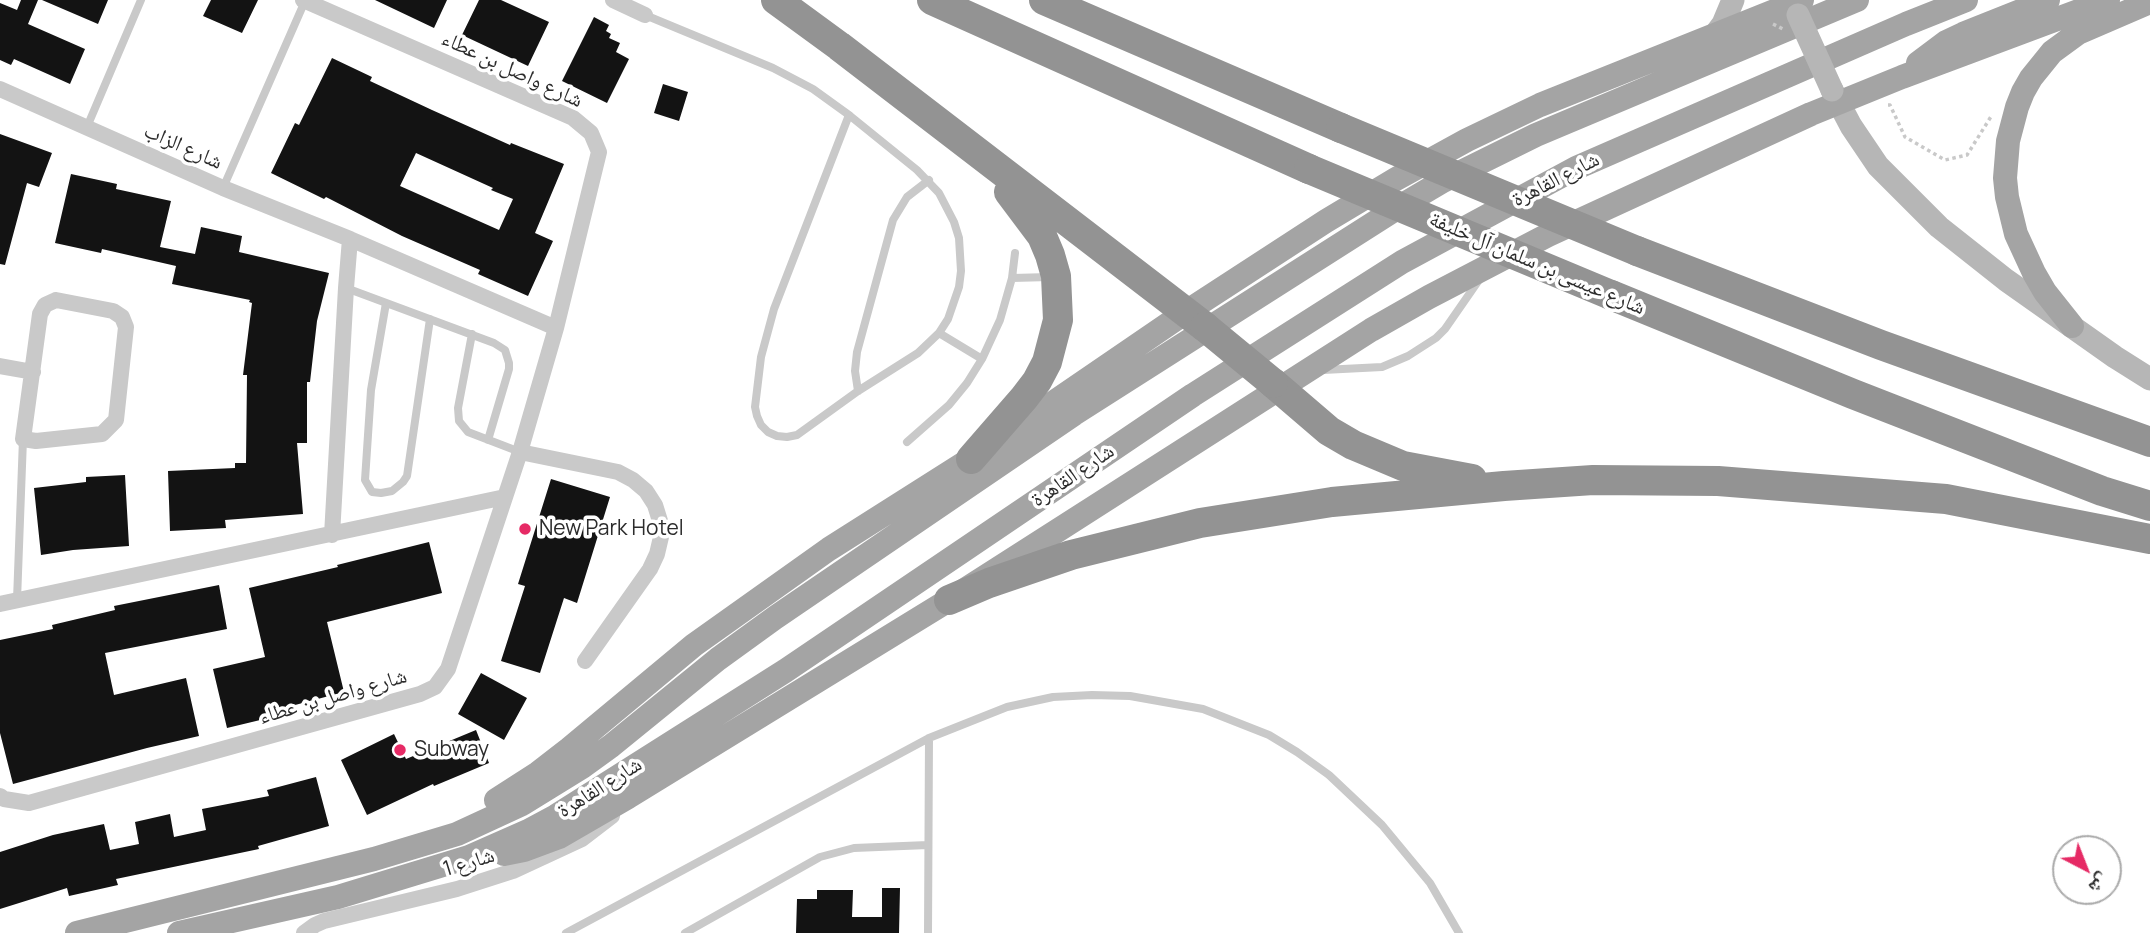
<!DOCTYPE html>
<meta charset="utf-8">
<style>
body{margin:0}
#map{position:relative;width:2150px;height:933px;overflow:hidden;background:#fff;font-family:Manrope,"Noto Naskh Arabic",sans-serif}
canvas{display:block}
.north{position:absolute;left:2052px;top:835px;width:70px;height:70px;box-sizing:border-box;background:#fff;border:2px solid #ababab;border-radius:50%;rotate:138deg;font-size:19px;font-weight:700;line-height:28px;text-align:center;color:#2c2c2c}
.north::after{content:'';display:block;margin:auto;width:24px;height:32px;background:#e62a65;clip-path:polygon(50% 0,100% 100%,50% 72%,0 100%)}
</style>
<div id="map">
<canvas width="2150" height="933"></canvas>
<div class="north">ش</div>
</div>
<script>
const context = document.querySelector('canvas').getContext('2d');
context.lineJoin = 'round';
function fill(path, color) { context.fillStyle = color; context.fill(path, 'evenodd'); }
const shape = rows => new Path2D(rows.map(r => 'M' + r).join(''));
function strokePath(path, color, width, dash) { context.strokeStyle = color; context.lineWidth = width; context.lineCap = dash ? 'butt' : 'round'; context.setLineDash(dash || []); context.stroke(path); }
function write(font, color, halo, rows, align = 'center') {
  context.font = font + ' Manrope,"Noto Naskh Arabic",sans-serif'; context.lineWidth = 7; context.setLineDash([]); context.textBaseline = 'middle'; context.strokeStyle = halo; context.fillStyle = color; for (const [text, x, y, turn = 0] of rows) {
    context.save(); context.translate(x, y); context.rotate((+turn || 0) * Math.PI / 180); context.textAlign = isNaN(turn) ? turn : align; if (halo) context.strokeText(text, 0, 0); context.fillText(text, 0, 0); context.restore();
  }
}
fill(shape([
 [21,0,38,0,28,24,85,49,70,84,14,59,11,65,0,60,0,3,17,10],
 [42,0,108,0,98,24],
 [211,0,258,0,242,33,203,16],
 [375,0,447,0,434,28],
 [479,0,501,0,549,22,528,66,462,35],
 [594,17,609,25,606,31,611,34,609,38,620,43,616,52,629,59,607,103,562,81],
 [332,58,372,77,370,81,432,110,510,145,511,143,564,164,535,233,553,241,528,296,478,274,480,270,402,236,326,197,324,199,271,173,295,123,299,125],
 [416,153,493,188,491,190,513,199,499,230,400,186],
 [663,84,688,92,679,121,654,113],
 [0,134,52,153,39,187,27,183,5,265,0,264],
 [71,174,117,184,116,189,171,201,160,247,195,254,201,227,242,236,239,252,329,273,317,321,310,382,307,382,307,443,297,443,303,514,225,520,226,528,170,531,168,471,235,468,235,463,246,463,247,375,243,375,252,303,249,302,250,300,172,284,176,266,102,249,101,253,55,243],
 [125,475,129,546,73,550,41,555,34,488,86,482,86,477],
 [551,479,610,497,577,603,564,598,540,673,501,661,525,586,518,584],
 [429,542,442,593,327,622,344,692,280,709,281,715,227,728,213,669,265,657,249,588,338,567,337,565],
 [219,585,227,629,105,653,114,695,186,678,199,736,147,748,13,784,0,733,0,640,53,629,52,625,115,610,114,606],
 [481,673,527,698,504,740,458,714],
 [476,730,489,763,434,786,433,784,367,815,341,760,394,734,406,759],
 [316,777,329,826,258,846,259,849,116,879,118,885,69,896,67,888,0,909,0,852,53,835,104,824,110,850,139,844,135,822,170,814,174,837,206,830,202,809,269,796,267,790],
 [882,888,900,888,899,933,796,933,797,899,817,899,817,890,853,890,852,917,882,917]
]), '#131313');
strokePath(shape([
 [1888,105,1890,105,1905,137,1945,160,1967,155,1992,115]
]), '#c9c9c9', 3.5, [3.5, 3.5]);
strokePath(shape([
 [645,15,773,68,813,89,849,115],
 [849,115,917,170,939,193,954,222,959,238,961,271,959,287,948,319,939,333,918,353,858,391,797,435,787,437,777,436,768,432,761,425,757,416,755,407,761,357,774,309,849,115],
 [87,127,141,0],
 [223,188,305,1],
 [1012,278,1050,277],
 [346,288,494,343,505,350,509,363,509,369,488,440],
 [386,303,371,390,365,480,372,492,381,493,392,491,403,482,407,476,430,319],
 [939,333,982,359],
 [472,334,458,408,459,421,468,432,520,452],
 [1323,370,1382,367,1408,356,1436,338,1445,329,1479,280],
 [858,391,855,371,857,352,893,220,907,197,929,180],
 [907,442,949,405,967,383,982,359,1000,320,1012,278,1015,253],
 [17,600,23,439],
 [566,933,929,738,1007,707,1053,697,1092,695,1130,696,1203,709,1269,735,1297,752,1329,775,1382,825,1430,883,1459,933],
 [685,933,820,857,854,848,928,845],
 [928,933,929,738]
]), '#c9c9c9', 8);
strokePath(shape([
 [613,0,645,15],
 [0,89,223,188,350,239,556,328],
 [56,300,113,311,122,317,126,327,116,420,102,434,36,441,23,439,40,314,45,305,56,300],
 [0,366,33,372],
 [520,452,618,472,633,480,646,491,655,505,660,521,661,537,657,554,650,569,585,661],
 [332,535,346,288,350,239],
 [0,604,505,497],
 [0,796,4,799,29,803,420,694,435,687,448,669,520,452,556,328,599,152,591,133,573,118,303,0],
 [304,933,315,925,324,921,457,889,513,871,582,839,612,816]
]), '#c9c9c9', 16);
strokePath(shape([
 [1714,36,1723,24,1733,0],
 [1832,90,1851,126,1878,166,1939,227,2006,280,2115,357,2150,379]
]), '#b6b6b6', 23);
strokePath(shape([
 [1918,63,1946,42,1963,34,2048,0],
 [2072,326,2045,292,2034,273,2016,234,2007,197,2005,178,2008,141,2017,107,2023,92,2031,78,2052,52,2078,33,2150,2],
 [496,800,538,773,569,749,694,645,829,549,971,459,1186,312,1326,221,1396,179,1467,140,1540,105,1802,0],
 [504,854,524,850,559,837,628,797,949,600,1371,330,1429,297,1548,235,1811,114,1902,77,2108,0],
 [77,933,374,859,457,834,522,804,582,767,611,746,718,659,776,617,1074,414,1399,207,1443,181,1536,135,1857,0],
 [179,933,338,897,469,857,528,831,556,816,785,671,1193,395,1402,262,1576,168,1906,24,1966,0]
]), '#a4a4a4', 24);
strokePath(shape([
 [776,0,839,46,1205,327],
 [932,0,1309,169],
 [1044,0,1341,128],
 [1637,251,1881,345,2150,442],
 [1611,295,1853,394,2102,491,2150,506],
 [1273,383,1329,431,1353,445,1403,466,1472,479],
 [971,459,1024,398,1037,381,1047,362,1058,320,1056,276,1050,255,1042,236,1009,192],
 [949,600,989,583,1071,555,1200,523,1332,502,1504,486,1593,480,1718,481,1946,499,2150,539]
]), '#939393', 30);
strokePath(shape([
 [1773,24,1783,29]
]), '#c9c9c9', 3.5, [3.5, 3.5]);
strokePath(shape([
 [1798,15,1832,90]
]), '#b6b6b6', 23);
strokePath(shape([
 [1341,128,1637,251],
 [1309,169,1611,295],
 [1205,327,1273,383]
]), '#939393', 30);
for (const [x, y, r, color] of [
 [525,529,7,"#e62a65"],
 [400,750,7,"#e62a65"]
]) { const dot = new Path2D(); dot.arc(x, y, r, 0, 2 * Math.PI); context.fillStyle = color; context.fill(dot); strokePath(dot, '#fff', 2.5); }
write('21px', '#2c2c2c', '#fff', [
 ["شارع واصل بن عطاء",512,70,25],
 ["شارع الزاب",183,147,24],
 ["شارع القاهرة",1556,180,-27],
 ["شارع عيسى بن سلمان آل خليفة",1537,264,23],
 ["شارع القاهرة",1073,476,-34],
 ["شارع واصل بن عطاء",333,697,-16],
 ["شارع القاهرة",600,788,-32],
 ["شارع 1",469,863,-17]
]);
write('21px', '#2c2c2c', '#fff', [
 ["New Park Hotel",539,529],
 ["Subway",414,750]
], 'left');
</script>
